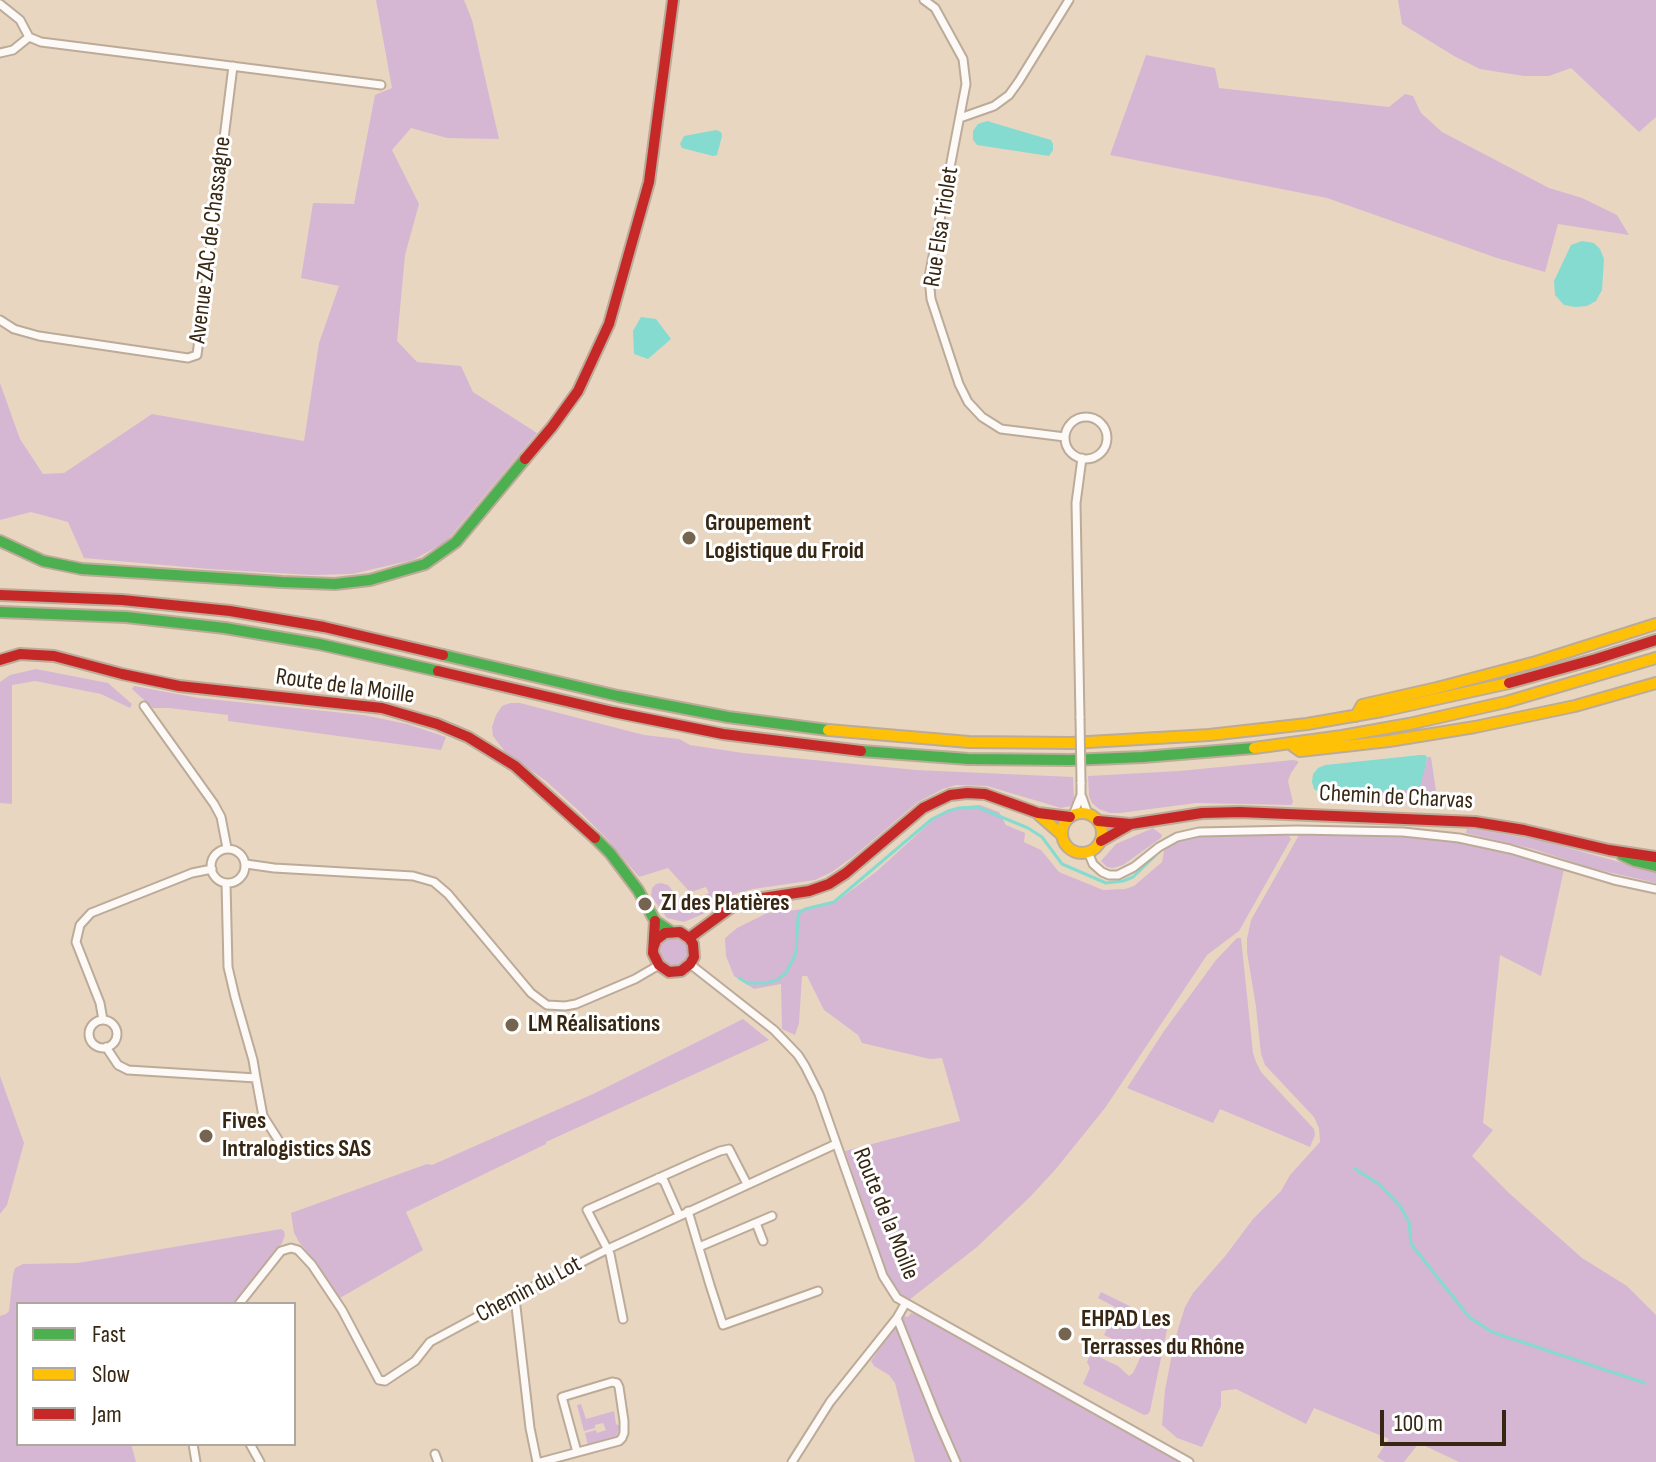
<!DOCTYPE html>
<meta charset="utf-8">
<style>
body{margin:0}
#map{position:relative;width:1656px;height:1462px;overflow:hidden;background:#e9d6c1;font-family:"Sofia Sans Condensed",sans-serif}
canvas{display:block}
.legend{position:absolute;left:16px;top:1302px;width:280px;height:144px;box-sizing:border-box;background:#fefffe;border:2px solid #aea8a0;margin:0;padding:10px 14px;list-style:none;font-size:24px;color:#362612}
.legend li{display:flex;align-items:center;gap:16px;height:40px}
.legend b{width:40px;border:2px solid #aea8a0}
.scale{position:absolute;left:1380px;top:1410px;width:126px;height:36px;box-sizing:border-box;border:4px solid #362612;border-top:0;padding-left:10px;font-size:24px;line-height:28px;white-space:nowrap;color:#362612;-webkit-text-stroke:6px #fefffe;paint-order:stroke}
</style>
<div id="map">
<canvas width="1656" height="1462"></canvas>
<ul class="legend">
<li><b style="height:10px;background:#4caf50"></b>Fast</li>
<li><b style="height:10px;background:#ffc107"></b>Slow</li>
<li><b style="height:10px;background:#c62828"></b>Jam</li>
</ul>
<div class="scale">100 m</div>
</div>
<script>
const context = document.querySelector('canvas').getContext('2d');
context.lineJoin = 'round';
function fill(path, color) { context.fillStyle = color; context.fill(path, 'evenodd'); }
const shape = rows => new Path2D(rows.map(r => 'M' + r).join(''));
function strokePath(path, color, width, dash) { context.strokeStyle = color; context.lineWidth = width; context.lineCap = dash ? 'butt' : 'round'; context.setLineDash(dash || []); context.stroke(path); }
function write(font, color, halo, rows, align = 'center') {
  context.font = font + ' "Sofia Sans Condensed",sans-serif'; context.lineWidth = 6; context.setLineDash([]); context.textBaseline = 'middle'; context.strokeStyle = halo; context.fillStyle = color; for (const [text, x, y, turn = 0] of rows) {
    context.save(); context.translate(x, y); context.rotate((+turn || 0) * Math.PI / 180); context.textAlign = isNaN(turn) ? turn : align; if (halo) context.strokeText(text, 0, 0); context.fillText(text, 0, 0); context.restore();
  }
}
fill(shape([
 [376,0,464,0,472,20,499,139,447,138,411,128,392,150,419,204,405,255,397,341,417,362,461,366,473,392,537,433,446,542,413,560,352,574,312,575,209,569,84,558,68,522,31,512,0,520,0,383,20,439,43,474,64,473,152,414,304,441,319,343,339,286,301,278,313,203,354,204,375,95,392,88],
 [1398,0,1656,0,1656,117,1639,132,1571,68,1549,76,1524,76,1480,69,1454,56,1402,24],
 [1146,55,1215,68,1219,88,1389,107,1405,94,1413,96,1421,113,1442,132,1549,188,1582,198,1617,215,1629,235,1558,224,1545,272,1497,258,1327,198,1110,155],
 [36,669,108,683,132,704,130,708,101,694,35,681,12,685,12,804,0,803,0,682,10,675],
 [134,686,199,698,363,715,407,724,446,737,441,750,228,721,228,715,169,708,153,708,132,689],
 [510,703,520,703,644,735,679,739,690,745,743,753,916,770,1073,777,1074,799,1071,806,1061,808,987,786,956,785,943,789,918,802,854,856,832,872,815,880,753,889,734,894,710,911,684,922,667,918,651,896,652,888,656,884,661,883,668,885,679,899,685,901,693,900,709,893,706,887,694,891,688,890,668,868,639,877,606,838,578,810,546,781,506,753,493,736,492,727,496,715,502,706],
 [1427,757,1431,757,1438,805,1340,803,1339,793,1411,790,1426,764],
 [1293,760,1298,761,1298,763,1291,773,1288,781,1293,802,1291,805,1196,803,1120,813,1110,813,1099,809,1092,803,1089,796,1088,776,1179,771],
 [980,805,999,812,1006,825,1025,833,1024,842,1041,850,1059,872,1103,890,1125,889,1134,886,1162,862,1165,846,1182,838,1195,836,1267,834,1289,836,1291,839,1239,931,1207,955,1105,1108,1055,1170,1030,1197,977,1247,909,1300,898,1292,889,1279,845,1151,960,1121,942,1058,930,1059,862,1043,858,1035,824,1010,807,976,802,976,799,1023,795,1035,782,1029,781,984,754,989,734,976,726,956,725,938,737,928,767,913,804,909,836,902,877,871,935,818,959,807],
 [1153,828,1162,835,1161,838,1123,865,1113,868,1107,867,1101,861,1116,844],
 [1467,828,1539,840,1656,872,1656,883,1591,868,1533,849,1466,833],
 [1302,833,1402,835,1433,838,1518,855,1564,869,1541,976,1500,955,1483,1123,1493,1130,1472,1156,1509,1193,1582,1258,1627,1286,1656,1315,1656,1462,1459,1462,1419,1443,1404,1462,1385,1462,1377,1457,1389,1439,1314,1408,1306,1424,1236,1389,1221,1391,1221,1406,1202,1447,1177,1438,1162,1425,1165,1390,1175,1339,1185,1307,1193,1293,1226,1255,1253,1219,1281,1191,1290,1175,1320,1142,1319,1128,1314,1117,1265,1065,1261,1054,1256,1007,1247,952,1247,939,1251,920,1299,835],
 '660 951a14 14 0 1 1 28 0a14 14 0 1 1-28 0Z',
 [1237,938,1241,938,1253,1053,1256,1062,1261,1072,1314,1129,1315,1135,1310,1147,1220,1109,1213,1123,1127,1088,1164,1031,1216,960],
 [743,1019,769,1040,546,1142,546,1144,406,1212,423,1250,340,1298,314,1260,299,1242,294,1233,291,1213,427,1164,432,1165,593,1094],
 [0,1076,24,1143,7,1205,0,1214],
 [281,1229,284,1231,285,1235,282,1243,232,1304,18,1304,18,1444,131,1444,136,1462,0,1462,0,1316,6,1314,9,1311,13,1275,15,1268,23,1264,77,1263,102,1259],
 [1101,1292,1168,1325,1150,1411,1148,1414,1144,1415,1083,1384,1090,1368,1087,1362,1091,1353,1118,1366,1129,1376,1133,1373,1141,1356,1140,1353,1104,1335,1117,1308,1098,1298],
 [911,1313,918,1315,1180,1462,961,1462,927,1386,905,1328,903,1320,904,1316,908,1317],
 [894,1328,897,1329,905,1346,955,1462,915,1462,895,1383,889,1375,874,1366,871,1361],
 [581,1404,586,1419,614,1411,616,1424,620,1426,617,1435,609,1441,588,1446,585,1433,596,1430,597,1433,606,1430,603,1423,595,1425,595,1428,584,1431,577,1405]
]), '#d5b7d3');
fill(shape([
 [987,121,1051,140,1053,144,1053,150,1049,156,977,145,973,140,973,131,978,124],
 [716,130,721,132,722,136,717,155,713,156,682,148,680,144,684,136],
 [1582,241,1594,243,1600,249,1604,259,1602,290,1596,301,1587,306,1575,307,1564,305,1555,295,1554,281,1571,245],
 [641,317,656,319,671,339,648,359,634,354,633,331],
 [1420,755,1425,755,1427,757,1426,764,1420,786,1411,790,1320,793,1314,789,1312,782,1313,774,1318,768,1325,765]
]), '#85dbd0');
strokePath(shape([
 [739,978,747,983,766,983,777,980,786,973,796,953,798,916,800,912,805,909,834,902,932,819,948,811,959,808,977,807,1028,828,1042,837,1062,864,1106,883,1123,881,1133,877,1155,856],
 [1355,1169,1379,1184,1400,1206,1409,1222,1411,1244,1469,1317,1492,1332,1645,1383]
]), '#85dbd0', 3);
const street = shape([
 [924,0,935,8,963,59,966,84,929,277,931,299,959,384,968,402,982,417,1001,429,1065,437],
 [0,4,20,20,29,37,41,42,381,85],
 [0,53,13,50,29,37],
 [960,118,994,106,1009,95,1019,81,1069,0],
 [0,320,14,329,39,336,188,358,197,355,233,66],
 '1065 438a21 21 0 1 1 42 0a21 21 0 1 1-42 0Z',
 [144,706,214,804,221,817,227,848],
 [1080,718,1076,503,1082,458],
 [1082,797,1088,814],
 [1073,815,1081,795,1081,782],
 '211 866a17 17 0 1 1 34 0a17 17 0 1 1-34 0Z',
 [1088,852,1093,864,1102,872,1109,875,1118,875,1134,867,1159,847,1177,837,1199,832,1297,830,1403,832,1459,838,1510,849,1614,880,1656,889],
 [246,864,274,868,413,876,434,882,448,894,531,993,547,1005,565,1006,576,1004,635,979,659,965],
 [690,964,774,1030,798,1055,805,1066,819,1094,883,1276,897,1298,1189,1462],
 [103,1020,100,1003,76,942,80,925,91,913,192,873,212,869],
 '89 1034a14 14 0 1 1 28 0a14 14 0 1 1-28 0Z',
 [106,1047,118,1065,128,1070,256,1078,253,1060,235,997,228,967,226,883],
 [256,1078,263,1116,279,1141],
 [658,1178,664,1181,679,1215],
 [688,1211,710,1285,723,1325,818,1291],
 [756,1223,763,1241],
 [699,1247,772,1216],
 [515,1298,530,1428,537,1462],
 [239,1304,281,1251,291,1248,298,1250,312,1265,342,1310,379,1380,385,1381,415,1361,430,1342,525,1291,608,1249,836,1144],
 [905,1304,897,1318,936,1416,956,1462],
 [623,1319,610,1254,587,1210,701,1159,720,1151,729,1149,747,1184],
 [193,1444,196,1462],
 [250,1444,260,1462],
 [435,1454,438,1462],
 [541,1462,619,1441,622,1438,624,1433,624,1421,619,1387,617,1383,612,1382,562,1397,577,1452],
 [792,1462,830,1402,897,1318]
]);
const fast = shape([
 [0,541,43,561,82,569,282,582,335,584,370,580,425,564,456,542,525,459],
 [0,612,126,617,225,628,319,644,438,671],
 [443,655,618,696,728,717,828,730],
 [861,751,968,759,1070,760,1143,757,1254,748],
 [595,838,610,853,638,890,655,921,670,931],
 [1622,855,1635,861,1656,866]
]);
const slow = shape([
 [1356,716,1362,705,1437,688,1536,662,1656,624],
 [828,730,969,742,1071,743,1209,735,1307,724,1382,711,1509,683],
 [1293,746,1300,751,1389,741,1475,727,1575,706,1656,683],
 [1254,748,1342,736,1409,724,1506,702,1656,658],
 '1062 833a20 20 0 1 1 40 0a20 20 0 1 1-40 0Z',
 [1039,815,1062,835]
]);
const jam = shape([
 [525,459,552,427,578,391,609,324,649,182,673,0],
 [0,595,122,600,230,611,324,627,443,655],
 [0,660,20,654,54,656,122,674,179,686,382,708,437,724,468,737,515,766,595,838],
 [438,671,613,712,723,734,861,751],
 [1509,683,1596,659,1656,640],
 [1098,821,1131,824],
 [1101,841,1131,824,1202,813,1240,812,1475,822,1524,830,1609,850,1656,857],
 [689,938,730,908,743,901,809,891,829,884,846,873,923,808,950,795,967,793,985,794,1038,813,1070,817],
 [654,946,656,940,665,933,680,932,689,938,693,944,694,957,690,964,681,971,669,972,659,965,653,953,655,921]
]);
strokePath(street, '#bbab98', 11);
strokePath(fast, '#bbab98', 14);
strokePath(slow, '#bbab98', 14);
strokePath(jam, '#bbab98', 14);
strokePath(street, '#fcf9f6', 7);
strokePath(fast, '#4caf50', 10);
strokePath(slow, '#ffc107', 10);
strokePath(jam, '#c62828', 10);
const streetBridge = shape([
 [1080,718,1081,782]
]);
strokePath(streetBridge, '#bbab98', 11, []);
strokePath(streetBridge, '#fcf9f6', 7);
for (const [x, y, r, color] of [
 [689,538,8,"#75644f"],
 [645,904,8,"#75644f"],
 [512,1025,8,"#75644f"],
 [206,1136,8,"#75644f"],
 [1065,1334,8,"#75644f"]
]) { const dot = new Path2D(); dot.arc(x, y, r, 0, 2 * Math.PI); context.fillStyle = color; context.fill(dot); strokePath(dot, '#fefffe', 3); }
write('24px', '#362612', '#fefffe', [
 ["Rue Elsa Triolet",942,227,-81],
 ["Avenue ZAC de Chassagne",211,240,-83],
 ["Route de la Moille",345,687,8],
 ["Chemin de Charvas",1396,798,3],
 ["Route de la Moille",885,1214,68],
 ["Chemin du Lot",529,1290,-28]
]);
write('bold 24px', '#362612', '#fefffe', [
 ["Groupement",705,524],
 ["Logistique du Froid",705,552],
 ["ZI des Platières",661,904],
 ["LM Réalisations",528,1025],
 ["Fives",222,1122],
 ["Intralogistics SAS",222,1150],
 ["EHPAD Les",1081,1320],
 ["Terrasses du Rhône",1081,1348]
], 'left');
</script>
